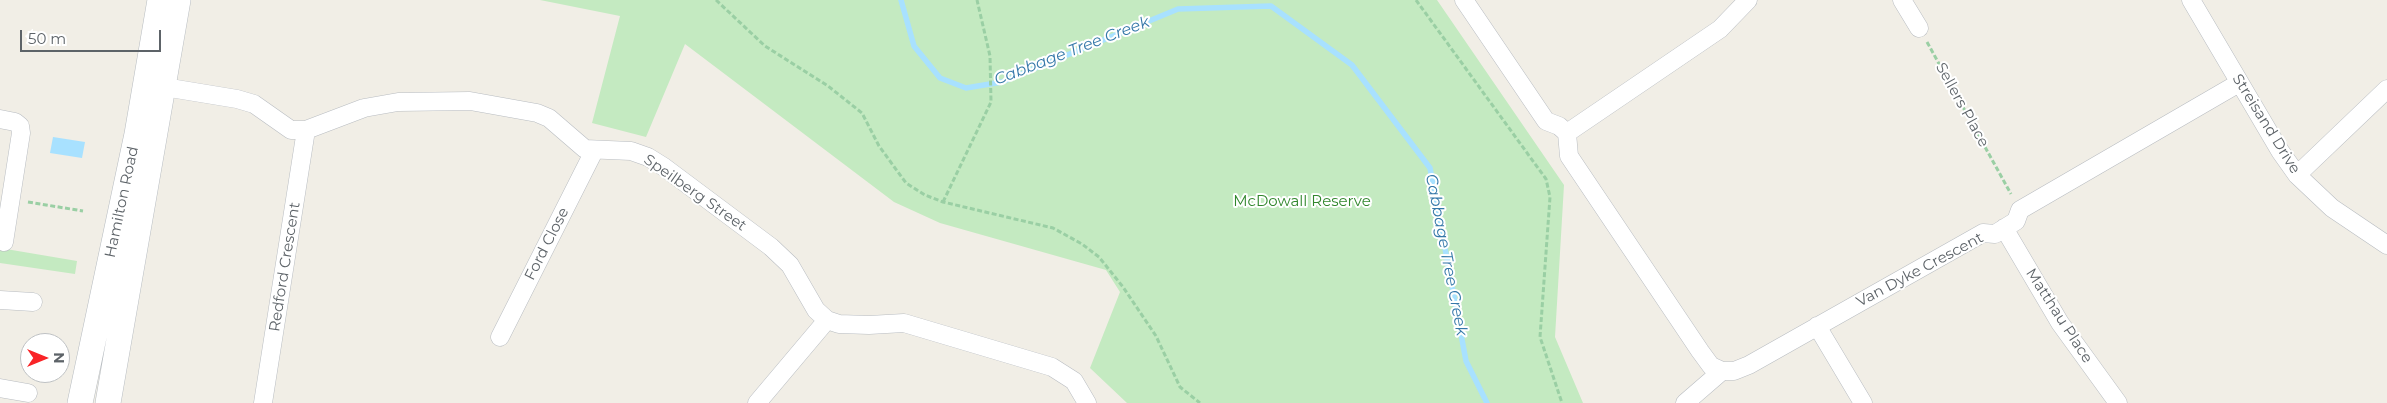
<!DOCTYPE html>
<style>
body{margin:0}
#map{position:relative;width:2387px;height:403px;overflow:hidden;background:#f1eee6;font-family:Montserrat,sans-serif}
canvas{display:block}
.north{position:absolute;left:20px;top:333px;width:50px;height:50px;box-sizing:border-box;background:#fff;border:1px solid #bec1c3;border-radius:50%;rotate:90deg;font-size:14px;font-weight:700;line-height:20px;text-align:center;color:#5d6368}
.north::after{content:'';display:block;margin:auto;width:18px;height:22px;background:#f92427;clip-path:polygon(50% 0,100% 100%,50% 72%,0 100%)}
.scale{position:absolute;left:20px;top:30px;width:141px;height:22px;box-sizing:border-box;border:2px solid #5d6368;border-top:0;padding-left:6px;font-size:15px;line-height:18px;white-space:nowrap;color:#5d6368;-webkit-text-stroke:4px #fff;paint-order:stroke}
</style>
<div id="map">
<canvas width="2387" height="403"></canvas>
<div class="north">N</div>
<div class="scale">50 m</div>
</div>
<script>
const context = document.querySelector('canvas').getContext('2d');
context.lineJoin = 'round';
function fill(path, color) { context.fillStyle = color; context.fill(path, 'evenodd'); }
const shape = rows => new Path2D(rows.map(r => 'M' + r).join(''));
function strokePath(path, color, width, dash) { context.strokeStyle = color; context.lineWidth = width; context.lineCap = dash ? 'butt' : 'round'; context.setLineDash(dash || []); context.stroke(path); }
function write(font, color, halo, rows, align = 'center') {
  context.font = font + ' Montserrat,sans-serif'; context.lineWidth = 4; context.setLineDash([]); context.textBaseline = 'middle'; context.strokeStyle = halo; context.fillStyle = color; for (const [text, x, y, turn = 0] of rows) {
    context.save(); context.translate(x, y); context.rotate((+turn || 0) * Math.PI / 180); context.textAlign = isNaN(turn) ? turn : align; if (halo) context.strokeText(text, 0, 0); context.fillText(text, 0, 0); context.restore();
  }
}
fill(shape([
 [540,0,1437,0,1564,185,1555,337,1583,403,1127,403,1090,368,1120,292,1106,270,940,223,894,202,685,44,646,137,592,123,620,16],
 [0,248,77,261,75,274,0,263]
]), '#c4eac1');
fill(shape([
 [53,137,85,142,82,158,50,153]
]), '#a8e1ff');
strokePath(shape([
 [901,0,914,46,940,78,966,88,1002,82,1178,9,1271,6,1352,65,1430,168,1466,361,1487,403]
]), '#a8e1ff', 5.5);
const minor = shape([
 [1464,0,1546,121,1559,126,1567,133,1569,156,1700,351,1711,366,1722,371,1734,371,1749,365,1983,233,1995,234,2016,221,2020,210,2239,83],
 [1902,0,1919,28],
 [2191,0,2280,151,2297,175,2332,208,2387,245],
 [152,85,237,99,254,104,291,130,306,130,364,108,398,102,470,101,537,113,549,118,585,149,631,151,648,157,664,167,771,247,790,265,816,310,827,320,839,324,869,325,904,323,1052,367,1074,381,1087,403],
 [0,119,15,122,20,126,21,133,4,242],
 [1567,133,1720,29,1748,0],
 [2297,175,2387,89],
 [2004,228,2060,323,2118,403],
 [0,300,33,302],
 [1817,326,1863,403],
 [500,337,594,151],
 [0,388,28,393],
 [263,403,306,130],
 [757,403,827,320],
 [1685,403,1722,371]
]);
const secondary = shape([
 [80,403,137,134,160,0],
 [108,403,178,0]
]);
strokePath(minor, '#b8bcc1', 19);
strokePath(secondary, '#b7bcc1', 26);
strokePath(shape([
 [716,0,765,46,828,86,862,113,879,146,906,183,925,195,943,202,1053,228,1082,244,1099,257,1123,287,1156,336,1180,387,1200,403],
 [1416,0,1546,179,1550,197,1540,337,1562,403],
 [1927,42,2011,194],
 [28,202,83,211],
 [943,202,991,102,990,56,977,0]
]), '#9acfa4', 3, [5, 2.5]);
strokePath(minor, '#fff', 18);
strokePath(secondary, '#fff', 25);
write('15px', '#5d6368', '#fff', [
 ["Sellers Place",1962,105,61],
 ["Streisand Drive",2266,124,58],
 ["Speilberg Street",695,193,35],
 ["Hamilton Road",122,202,-78],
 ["Ford Close",547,244,-63],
 ["Redford Crescent",285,267,-81],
 ["Van Dyke Crescent",1920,270,-28],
 ["Matthau Place",2059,316,57]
]);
write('15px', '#31872d', '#fff', [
 ["McDowall Reserve",1302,202]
]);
write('italic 16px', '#3578a9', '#fff', [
 ["Cabbage Tree Creek",1072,51,-21],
 ["Cabbage Tree Creek",1446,255,79]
]);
</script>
